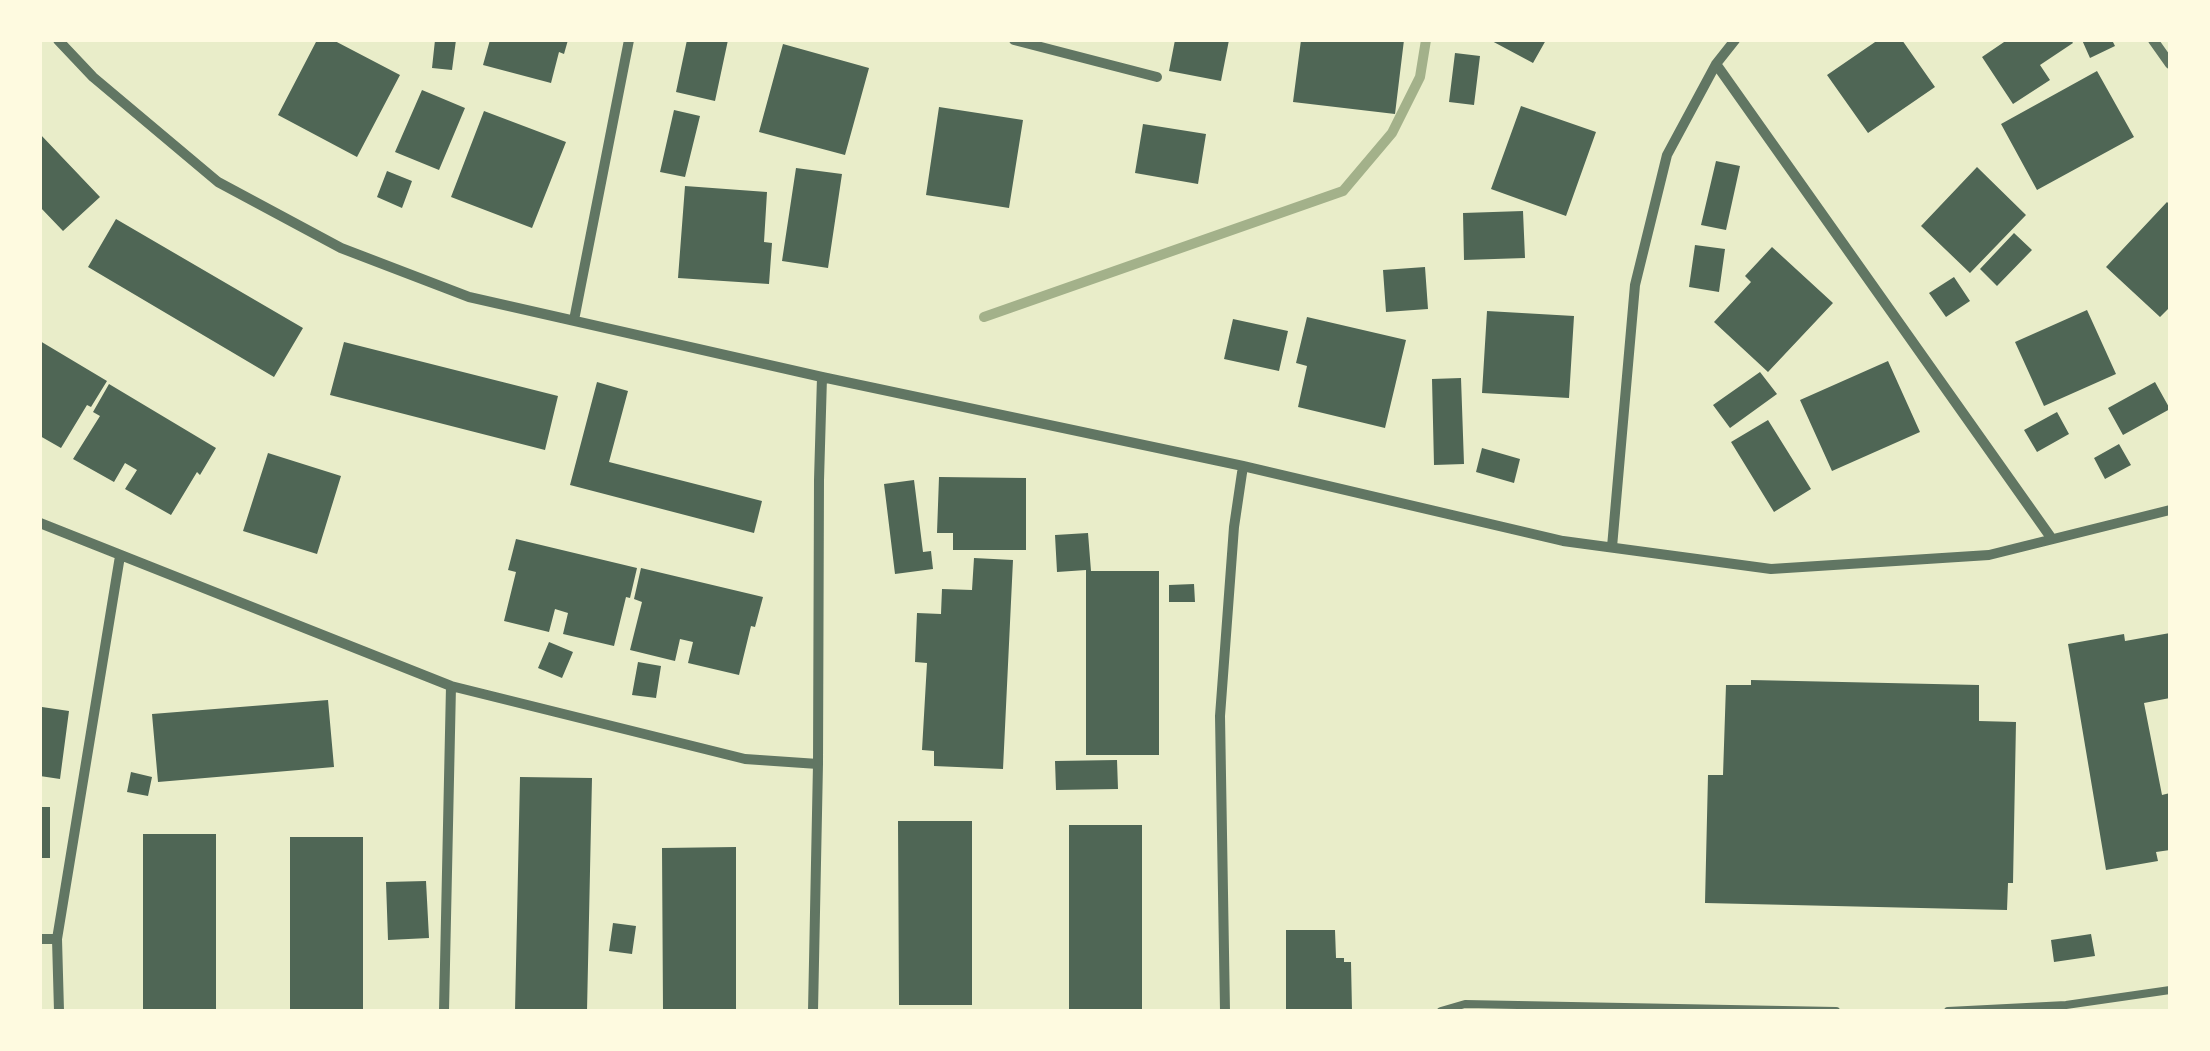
<!DOCTYPE html>
<style>
body{margin:0}
#map{position:relative;width:2210px;height:1051px;overflow:hidden;background:#e9edc9;font-family:"Noto Sans",sans-serif}
canvas{display:block}
.frame{position:absolute;inset:0;border:42px solid #fefae0;pointer-events:none}
</style>
<div id="map">
<canvas width="2210" height="1051"></canvas>
<div class="frame"></div>
</div>
<script>
const context = document.querySelector('canvas').getContext('2d');
context.lineJoin = 'round';
const shape = rows => new Path2D(rows.map(r => 'M' + r).join(''));
function strokePath(path, color, width, dash) { context.strokeStyle = color; context.lineWidth = width; context.lineCap = dash ? 'butt' : 'round'; context.setLineDash(dash || []); context.stroke(path); }
function fill(path, color) { context.fillStyle = color; context.fill(path, 'evenodd'); }
strokePath(shape([
 [984,317,1343,191,1392,133,1420,77,1426,40]
]), '#a3b18a', 10);
fill(shape([
 [317,40,333,40,400,75,357,157,278,115],
 [435,40,456,40,452,70,432,68],
 [490,40,568,40,564,54,559,52,551,83,483,65],
 [687,40,728,40,715,101,676,92],
 [1175,40,1229,40,1221,81,1169,71],
 [1301,40,1404,40,1395,114,1293,102],
 [1490,40,1546,40,1533,63],
 [1878,40,1902,40,1935,87,1868,133,1827,75],
 [2007,40,2071,40,2073,43,2040,65,2050,80,2013,104,1982,57],
 [2082,40,2112,40,2115,46,2090,58],
 [783,44,869,68,845,155,759,132],
 [1455,53,1480,56,1474,105,1449,102],
 [2097,71,2134,137,2037,190,2001,124],
 [422,90,465,108,439,170,395,152],
 [1521,106,1596,132,1566,216,1491,189],
 [939,107,1023,120,1009,208,926,195],
 [674,110,700,116,685,177,660,172],
 [484,111,566,142,532,228,451,197],
 [1143,124,1206,134,1198,184,1135,173],
 [40,134,100,197,63,231,40,207],
 [1716,161,1740,166,1726,230,1701,225],
 [1977,167,2026,215,1970,273,1921,226],
 [796,168,842,174,828,268,782,261],
 [387,171,412,181,402,208,377,197],
 [685,186,767,192,764,242,772,243,769,284,678,278],
 [2167,202,2170,205,2170,307,2160,317,2106,267],
 [1523,211,1525,258,1464,260,1463,213],
 [116,219,303,328,274,377,88,267],
 [2014,233,2032,250,1997,286,1980,269],
 [1695,245,1725,249,1719,292,1689,287],
 [1772,247,1833,303,1768,372,1714,322,1751,282,1745,276],
 [1425,267,1428,309,1386,312,1383,270],
 [1954,277,1970,301,1946,317,1929,293],
 [2087,310,2116,374,2044,406,2015,342],
 [1487,311,1574,316,1569,398,1482,393],
 [1307,317,1406,340,1385,428,1298,407,1307,366,1296,363],
 [1233,319,1288,331,1279,371,1224,359],
 [40,341,107,381,91,407,87,405,61,448,40,436],
 [344,342,558,396,545,450,330,395],
 [1888,361,1920,432,1832,471,1800,400],
 [1760,372,1777,394,1730,428,1713,405],
 [1461,378,1464,464,1434,465,1432,379],
 [597,382,628,391,609,462,762,501,754,533,570,485],
 [2155,382,2170,409,2123,435,2108,408],
 [109,384,216,448,200,475,197,472,171,515,125,489,137,470,125,463,114,482,73,459,100,416,93,412],
 [2057,412,2069,434,2037,452,2024,430],
 [1768,420,1811,489,1774,512,1731,442],
 [2119,444,2131,465,2105,479,2094,458],
 [1482,448,1520,459,1514,483,1476,472],
 [268,453,341,476,317,554,243,531],
 [939,477,1026,478,1026,550,953,550,953,533,937,533],
 [914,480,923,552,931,551,933,569,895,574,884,484],
 [1088,533,1091,571,1159,571,1159,755,1086,755,1086,570,1057,572,1055,535],
 [516,539,637,568,630,598,626,597,614,646,563,634,568,613,555,609,549,632,504,621,516,572,508,570],
 [974,558,1013,560,1003,769,934,766,934,751,922,750,927,663,915,662,917,613,941,614,942,589,972,590],
 [641,568,763,597,755,627,751,626,739,675,688,663,693,642,680,639,675,661,630,650,642,602,634,599],
 [1194,584,1195,602,1169,602,1169,585],
 [2170,633,2170,698,2144,703,2162,795,2170,793,2170,850,2156,852,2158,861,2106,870,2068,644,2124,634,2125,641],
 [549,642,573,652,562,678,538,668],
 [638,662,661,666,656,698,632,695],
 [1751,680,1979,685,1979,721,2016,722,2013,883,2008,883,2007,910,1705,903,1708,775,1723,775,1726,685,1751,685],
 [328,700,334,767,158,782,152,714],
 [42,707,69,711,60,779,40,776],
 [1117,760,1118,789,1056,790,1055,761],
 [131,772,152,777,148,796,127,792],
 [520,777,592,778,587,1011,515,1011],
 [40,807,50,807,50,858,40,858],
 [898,821,972,821,972,1005,899,1005],
 [1069,825,1142,825,1142,1009,1069,1009],
 [143,834,216,834,216,1011,143,1011],
 [290,837,363,837,363,1011,290,1011],
 [736,847,736,1011,663,1011,662,848],
 [426,881,429,938,388,940,386,882],
 [613,923,636,926,632,954,609,951],
 [1286,930,1335,930,1336,958,1344,958,1344,962,1351,962,1352,1011,1286,1011],
 [2091,934,2095,956,2054,962,2051,940]
]), '#4f6655');
strokePath(shape([
 [1441,1011,1465,1004,1836,1011],
 [1948,1011,2066,1005,2170,990]
]), '#617663', 8);
strokePath(shape([
 [58,40,93,77,218,182,341,248,469,297,822,377,1243,466,1563,541,1771,569,1989,555,2170,510],
 [1014,40,1157,77],
 [2153,40,2170,64],
 [1716,64,2052,539],
 [574,320,629,40],
 [40,523,451,686,745,759,818,764,819,480,822,377],
 [1612,547,1635,285,1667,155,1716,64,1735,40],
 [40,939,57,939],
 [59,1011,57,939,120,556],
 [444,1011,451,686],
 [813,1011,818,764],
 [1225,1011,1220,716,1234,527,1243,466]
]), '#617663', 10);
</script>
